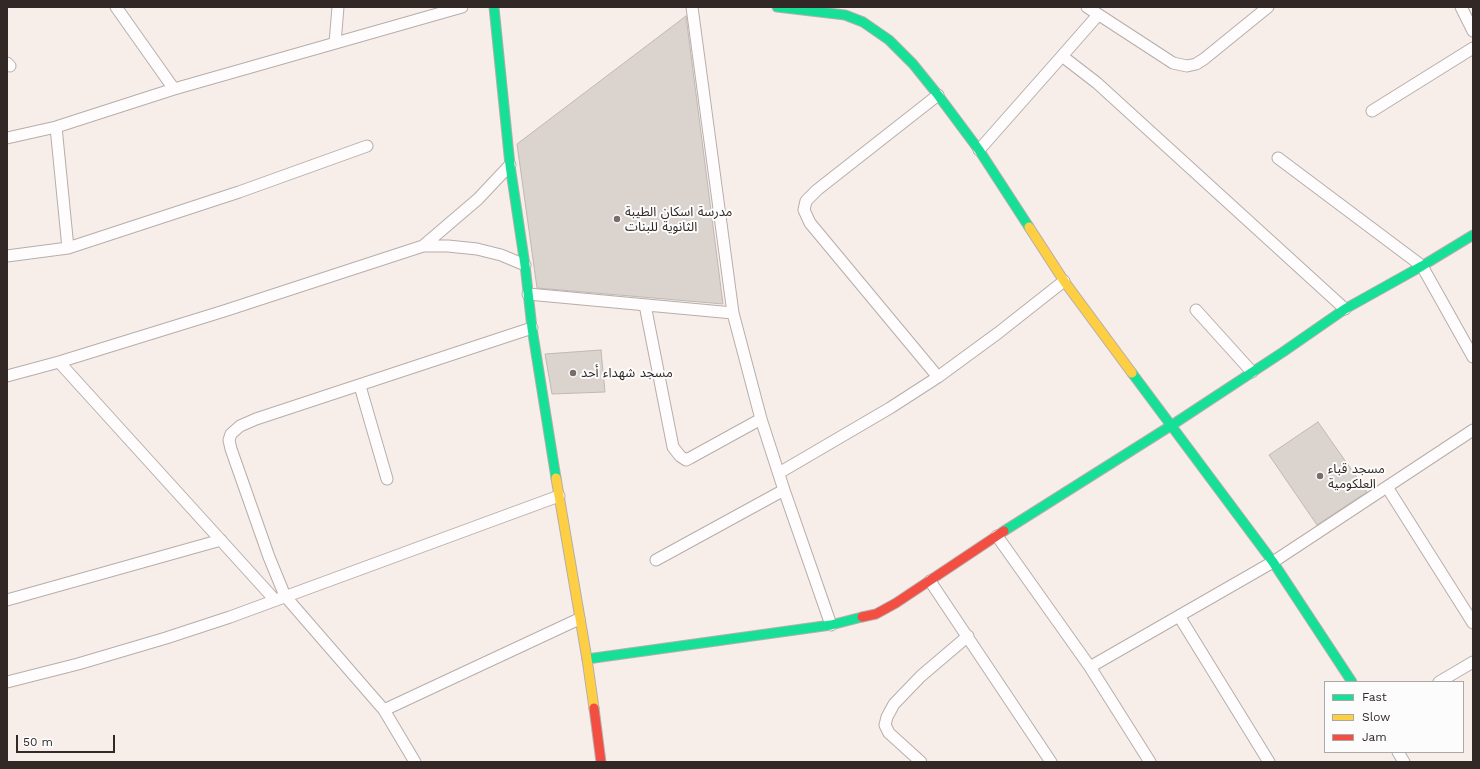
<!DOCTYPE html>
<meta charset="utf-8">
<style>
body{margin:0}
#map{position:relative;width:1480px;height:769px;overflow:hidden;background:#f7eeea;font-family:"Work Sans",sans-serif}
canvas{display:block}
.frame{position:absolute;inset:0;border:8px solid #322926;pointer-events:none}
.legend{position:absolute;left:1324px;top:681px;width:140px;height:72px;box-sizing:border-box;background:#fcfcfc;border:1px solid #aba8a6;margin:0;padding:5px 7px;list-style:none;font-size:12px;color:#322926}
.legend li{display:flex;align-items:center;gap:8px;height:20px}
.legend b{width:20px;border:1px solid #aba8a6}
.scale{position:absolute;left:16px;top:735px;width:99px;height:18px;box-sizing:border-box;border:2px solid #322926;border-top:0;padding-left:5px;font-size:12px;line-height:14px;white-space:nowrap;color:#322926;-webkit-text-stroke:3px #fcfcfc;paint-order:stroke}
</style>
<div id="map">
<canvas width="1480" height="769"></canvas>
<div class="frame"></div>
<ul class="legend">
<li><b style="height:5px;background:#16e098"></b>Fast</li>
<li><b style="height:5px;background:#ffcf43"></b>Slow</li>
<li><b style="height:5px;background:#f24e42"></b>Jam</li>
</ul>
<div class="scale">50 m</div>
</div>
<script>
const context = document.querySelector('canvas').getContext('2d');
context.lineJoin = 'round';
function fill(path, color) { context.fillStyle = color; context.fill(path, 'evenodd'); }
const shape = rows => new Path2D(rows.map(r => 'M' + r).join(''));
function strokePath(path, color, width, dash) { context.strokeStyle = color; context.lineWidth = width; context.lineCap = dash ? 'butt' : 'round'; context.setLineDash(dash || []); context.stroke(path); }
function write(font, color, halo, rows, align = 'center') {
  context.font = font + ' "Work Sans","Noto Sans Arabic",sans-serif'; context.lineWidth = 4; context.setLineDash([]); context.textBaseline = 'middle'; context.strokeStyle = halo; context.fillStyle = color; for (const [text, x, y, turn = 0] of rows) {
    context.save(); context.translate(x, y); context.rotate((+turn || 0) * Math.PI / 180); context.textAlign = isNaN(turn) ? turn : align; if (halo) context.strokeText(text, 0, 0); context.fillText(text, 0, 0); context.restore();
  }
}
const building = shape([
 [686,16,723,304,537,288,517,144,686,16],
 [601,350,605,392,552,394,545,354,601,350],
 [1318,422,1367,492,1317,525,1269,455,1318,422]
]);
fill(building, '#dad3ce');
strokePath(building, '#bfb8b3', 1);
const street = shape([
 [116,7,174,89],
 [1087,7,1173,63,1187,66,1196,64,1204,59,1268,7],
 [1461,7,1473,31],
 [335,43,338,7],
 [1062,56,1098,15],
 [7,63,10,66],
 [1372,111,1473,48],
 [56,127,68,248],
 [7,138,56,127,174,89,462,7],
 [979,150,1062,56,1097,83,1345,309],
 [1278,158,1422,266,1473,357],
 [423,246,478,199,510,165],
 [7,256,68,248,239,192,367,146],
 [528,294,733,313,692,7],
 [645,305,673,447,680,456,686,460,690,458,761,419],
 [1196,310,1252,372],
 [733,313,761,419,784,490,831,625],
 [59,362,275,600],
 [7,376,59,362,224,311,423,246,448,246,477,249,501,255,525,265],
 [938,377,810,223,804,210,806,201,817,190,938,95],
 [360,386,387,479],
 [779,473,890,408,938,377,998,333,1064,281],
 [1387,487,1473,623],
 [997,536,1090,667,1150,762],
 [656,560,784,490],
 [930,581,1051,762],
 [7,600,221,540],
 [1179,616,1269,762],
 [1090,667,1273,562,1473,430],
 [7,682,78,664,166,638,230,617,559,496],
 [1439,682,1473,662],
 [384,710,579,619],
 [1398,752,1404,762],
 [415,762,384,710,285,596,269,557,231,449,229,440,231,434,240,426,256,419,532,328],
 [921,762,889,733,885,725,887,717,894,704,921,676,968,636]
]);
const fast = shape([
 [494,7,510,165,525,265,532,328,556,478],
 [777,7,845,15,863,22,889,40,913,64,938,95,979,150,1029,227],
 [1132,373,1273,562,1352,682],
 [1004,531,1172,425,1283,352,1345,309,1422,266,1473,235],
 [587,659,831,625,862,617]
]);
const slow = shape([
 [1029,227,1064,281,1132,373],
 [556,478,587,659,594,708]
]);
const jam = shape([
 [862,617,876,614,896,603,1004,531],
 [594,708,601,762]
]);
strokePath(street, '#b6aeab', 13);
strokePath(fast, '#b6aeab', 11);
strokePath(slow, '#b6aeab', 11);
strokePath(jam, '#b6aeab', 11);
strokePath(street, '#fefcfc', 11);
strokePath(fast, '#16e098', 9);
strokePath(slow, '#ffcf43', 9);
strokePath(jam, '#f24e42', 9);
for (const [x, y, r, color] of [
 [617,219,4,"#776e6b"],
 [573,373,4,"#776e6b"],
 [1320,476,4,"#776e6b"]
]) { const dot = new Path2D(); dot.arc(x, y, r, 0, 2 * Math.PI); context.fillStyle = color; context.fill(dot); strokePath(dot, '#fcfcfc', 1.5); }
write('13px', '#322926', '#fcfcfc', [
 ["مدرسة اسكان الطيبة",625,212],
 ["الثانوية للبنات",625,227],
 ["مسجد شهداء أحد",581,373],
 ["مسجد قباء",1328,469],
 ["العلكومية",1328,484]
], 'left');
</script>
